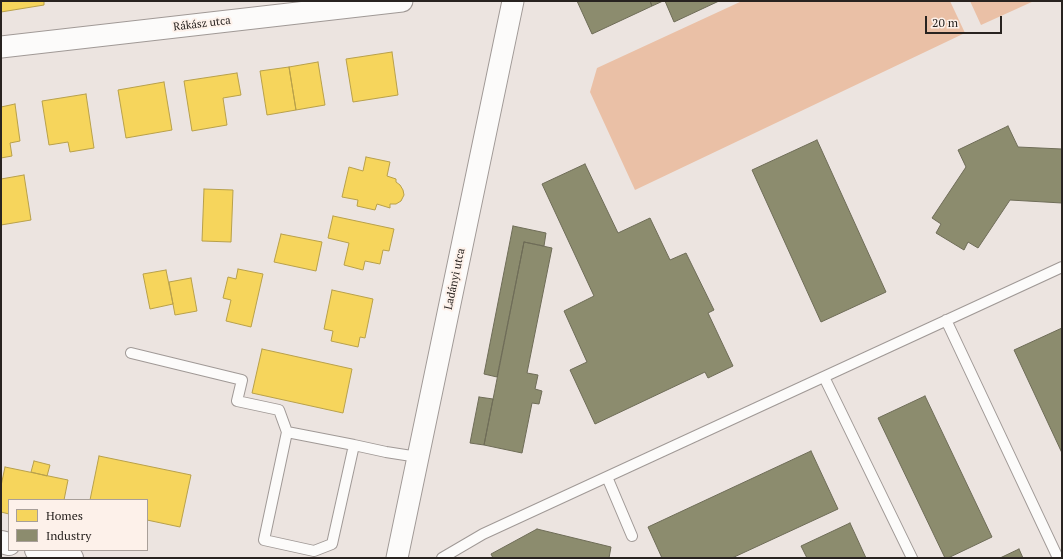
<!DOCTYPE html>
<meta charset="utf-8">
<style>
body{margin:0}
#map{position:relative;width:1063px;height:559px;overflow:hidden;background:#ece4e0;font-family:"PT Serif",serif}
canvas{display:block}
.frame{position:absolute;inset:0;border:2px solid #282320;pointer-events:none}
.legend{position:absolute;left:8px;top:499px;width:140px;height:52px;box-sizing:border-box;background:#fdf1ea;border:1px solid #a89f99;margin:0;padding:5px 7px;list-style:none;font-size:12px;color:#282320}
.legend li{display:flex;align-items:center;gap:8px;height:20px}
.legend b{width:20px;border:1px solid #a89f99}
.scale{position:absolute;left:925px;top:16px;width:77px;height:18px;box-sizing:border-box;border:2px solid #282320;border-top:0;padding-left:5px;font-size:12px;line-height:14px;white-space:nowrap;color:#282320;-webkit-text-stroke:3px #fdf1ea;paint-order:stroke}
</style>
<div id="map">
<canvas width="1063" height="559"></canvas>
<div class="frame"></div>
<ul class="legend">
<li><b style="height:11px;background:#f6d55c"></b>Homes</li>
<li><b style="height:11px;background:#8c8c6e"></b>Industry</li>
</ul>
<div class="scale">20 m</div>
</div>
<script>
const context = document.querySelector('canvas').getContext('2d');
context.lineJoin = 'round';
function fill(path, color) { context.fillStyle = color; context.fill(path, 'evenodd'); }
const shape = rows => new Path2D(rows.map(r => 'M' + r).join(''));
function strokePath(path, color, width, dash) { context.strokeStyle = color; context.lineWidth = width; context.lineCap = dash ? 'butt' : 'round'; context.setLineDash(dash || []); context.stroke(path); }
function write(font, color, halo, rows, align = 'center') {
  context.font = font + ' "PT Serif",serif'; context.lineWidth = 4; context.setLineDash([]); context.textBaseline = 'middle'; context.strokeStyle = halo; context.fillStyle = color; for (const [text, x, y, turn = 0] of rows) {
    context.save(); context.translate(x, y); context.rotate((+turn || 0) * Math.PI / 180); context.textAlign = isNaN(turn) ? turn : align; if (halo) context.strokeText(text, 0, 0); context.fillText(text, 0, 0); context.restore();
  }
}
fill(shape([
 [742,1,950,1,965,33,635,190,590,92,597,68],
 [970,1,1034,1,981,25]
]), '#eac0a6');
const homes = shape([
 [1,1,44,1,44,5,1,12,1,1],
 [392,52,398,95,353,102,346,59,392,52],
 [318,62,325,105,296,110,289,67,318,62],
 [289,67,296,110,267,115,260,71,289,67],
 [237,73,241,95,223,98,227,125,192,131,184,81,237,73],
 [164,82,172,130,126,138,118,90,164,82],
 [86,94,94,148,70,152,68,142,49,145,42,101,86,94],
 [15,104,20,141,10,143,12,156,1,158,1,107,15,104],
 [366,157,390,162,387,176,396,179,396,182,400,185,403,190,404,195,401,201,396,204,390,204,390,208,377,204,375,210,357,206,358,200,342,197,349,167,363,171,366,157],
 [24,175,31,220,1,225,1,179,24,175],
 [204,189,233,190,231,242,202,241,204,189],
 [333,216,394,229,389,251,383,250,380,264,365,261,363,270,344,265,349,243,328,238,333,216],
 [281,234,322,242,316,271,274,262,281,234],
 [238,269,263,274,251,327,226,321,231,300,223,298,228,277,236,279,238,269],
 [166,270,173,304,150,309,143,274,166,270],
 [191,278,197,311,175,315,169,282,191,278],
 [332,290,373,299,365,338,360,337,358,347,331,341,333,331,324,329,332,290],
 [262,349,352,369,343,413,252,393,262,349],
 [99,456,191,475,180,527,147,520,147,500,90,500,99,456],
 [34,461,50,465,47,476,31,472,34,461],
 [5,467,68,480,64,500,9,500,9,514,1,512,1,486,5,467]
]);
fill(homes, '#f6d55c');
strokePath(homes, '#b8a04a', 1);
const industry = shape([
 [577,1,650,1,652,6,592,34,577,1],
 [650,1,663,1,652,6,650,1],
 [665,1,719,1,674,22,665,1],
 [1008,126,1018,147,1062,149,1062,203,1010,200,978,248,968,242,964,250,936,233,941,224,932,218,966,167,958,150,1008,126],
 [817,140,886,292,821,322,752,170,817,140],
 [585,164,618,233,650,218,670,260,686,253,714,310,708,313,733,366,708,378,705,372,595,424,570,370,587,362,564,311,594,296,542,184,585,164],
 [513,226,546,233,544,246,524,242,497,377,484,374,513,226],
 [524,242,552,248,527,373,538,375,535,389,542,391,539,404,532,403,522,453,484,445,524,242],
 [1062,328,1062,453,1014,350,1062,328],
 [925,396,992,537,948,558,945,558,878,418,925,396],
 [479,397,493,399,484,445,470,443,479,397],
 [811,451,838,509,732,558,662,558,648,527,811,451],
 [850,523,866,558,807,558,801,546,850,523],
 [537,529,611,547,609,558,493,558,491,554,537,529],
 [1019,549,1023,558,1000,558,1019,549]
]);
fill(industry, '#8c8c6e');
strokePath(industry, '#6e6c57', 1);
const service = shape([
 [946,320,1058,558],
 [131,353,242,380,237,401,279,410,287,432],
 [824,377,912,558],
 [354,445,332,544,314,551,264,540,287,432,354,445,386,452,418,457],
 [607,477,632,536],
 [442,558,483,534,1062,267]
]);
const minor = shape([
 [1,47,402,1],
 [397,558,513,1]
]);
const secondary = shape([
 [1,542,9,544],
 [36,550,72,558]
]);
strokePath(service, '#a09996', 12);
strokePath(minor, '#a09996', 23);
strokePath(secondary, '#a09996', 24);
strokePath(service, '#fcfbfa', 10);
strokePath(minor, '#fcfbfa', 21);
strokePath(secondary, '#fcfbfa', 22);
write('11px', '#282320', '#fdf1ea', [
 ["Rákász utca",202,24,-7],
 ["Ladányi utca",455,279,-78]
]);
</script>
